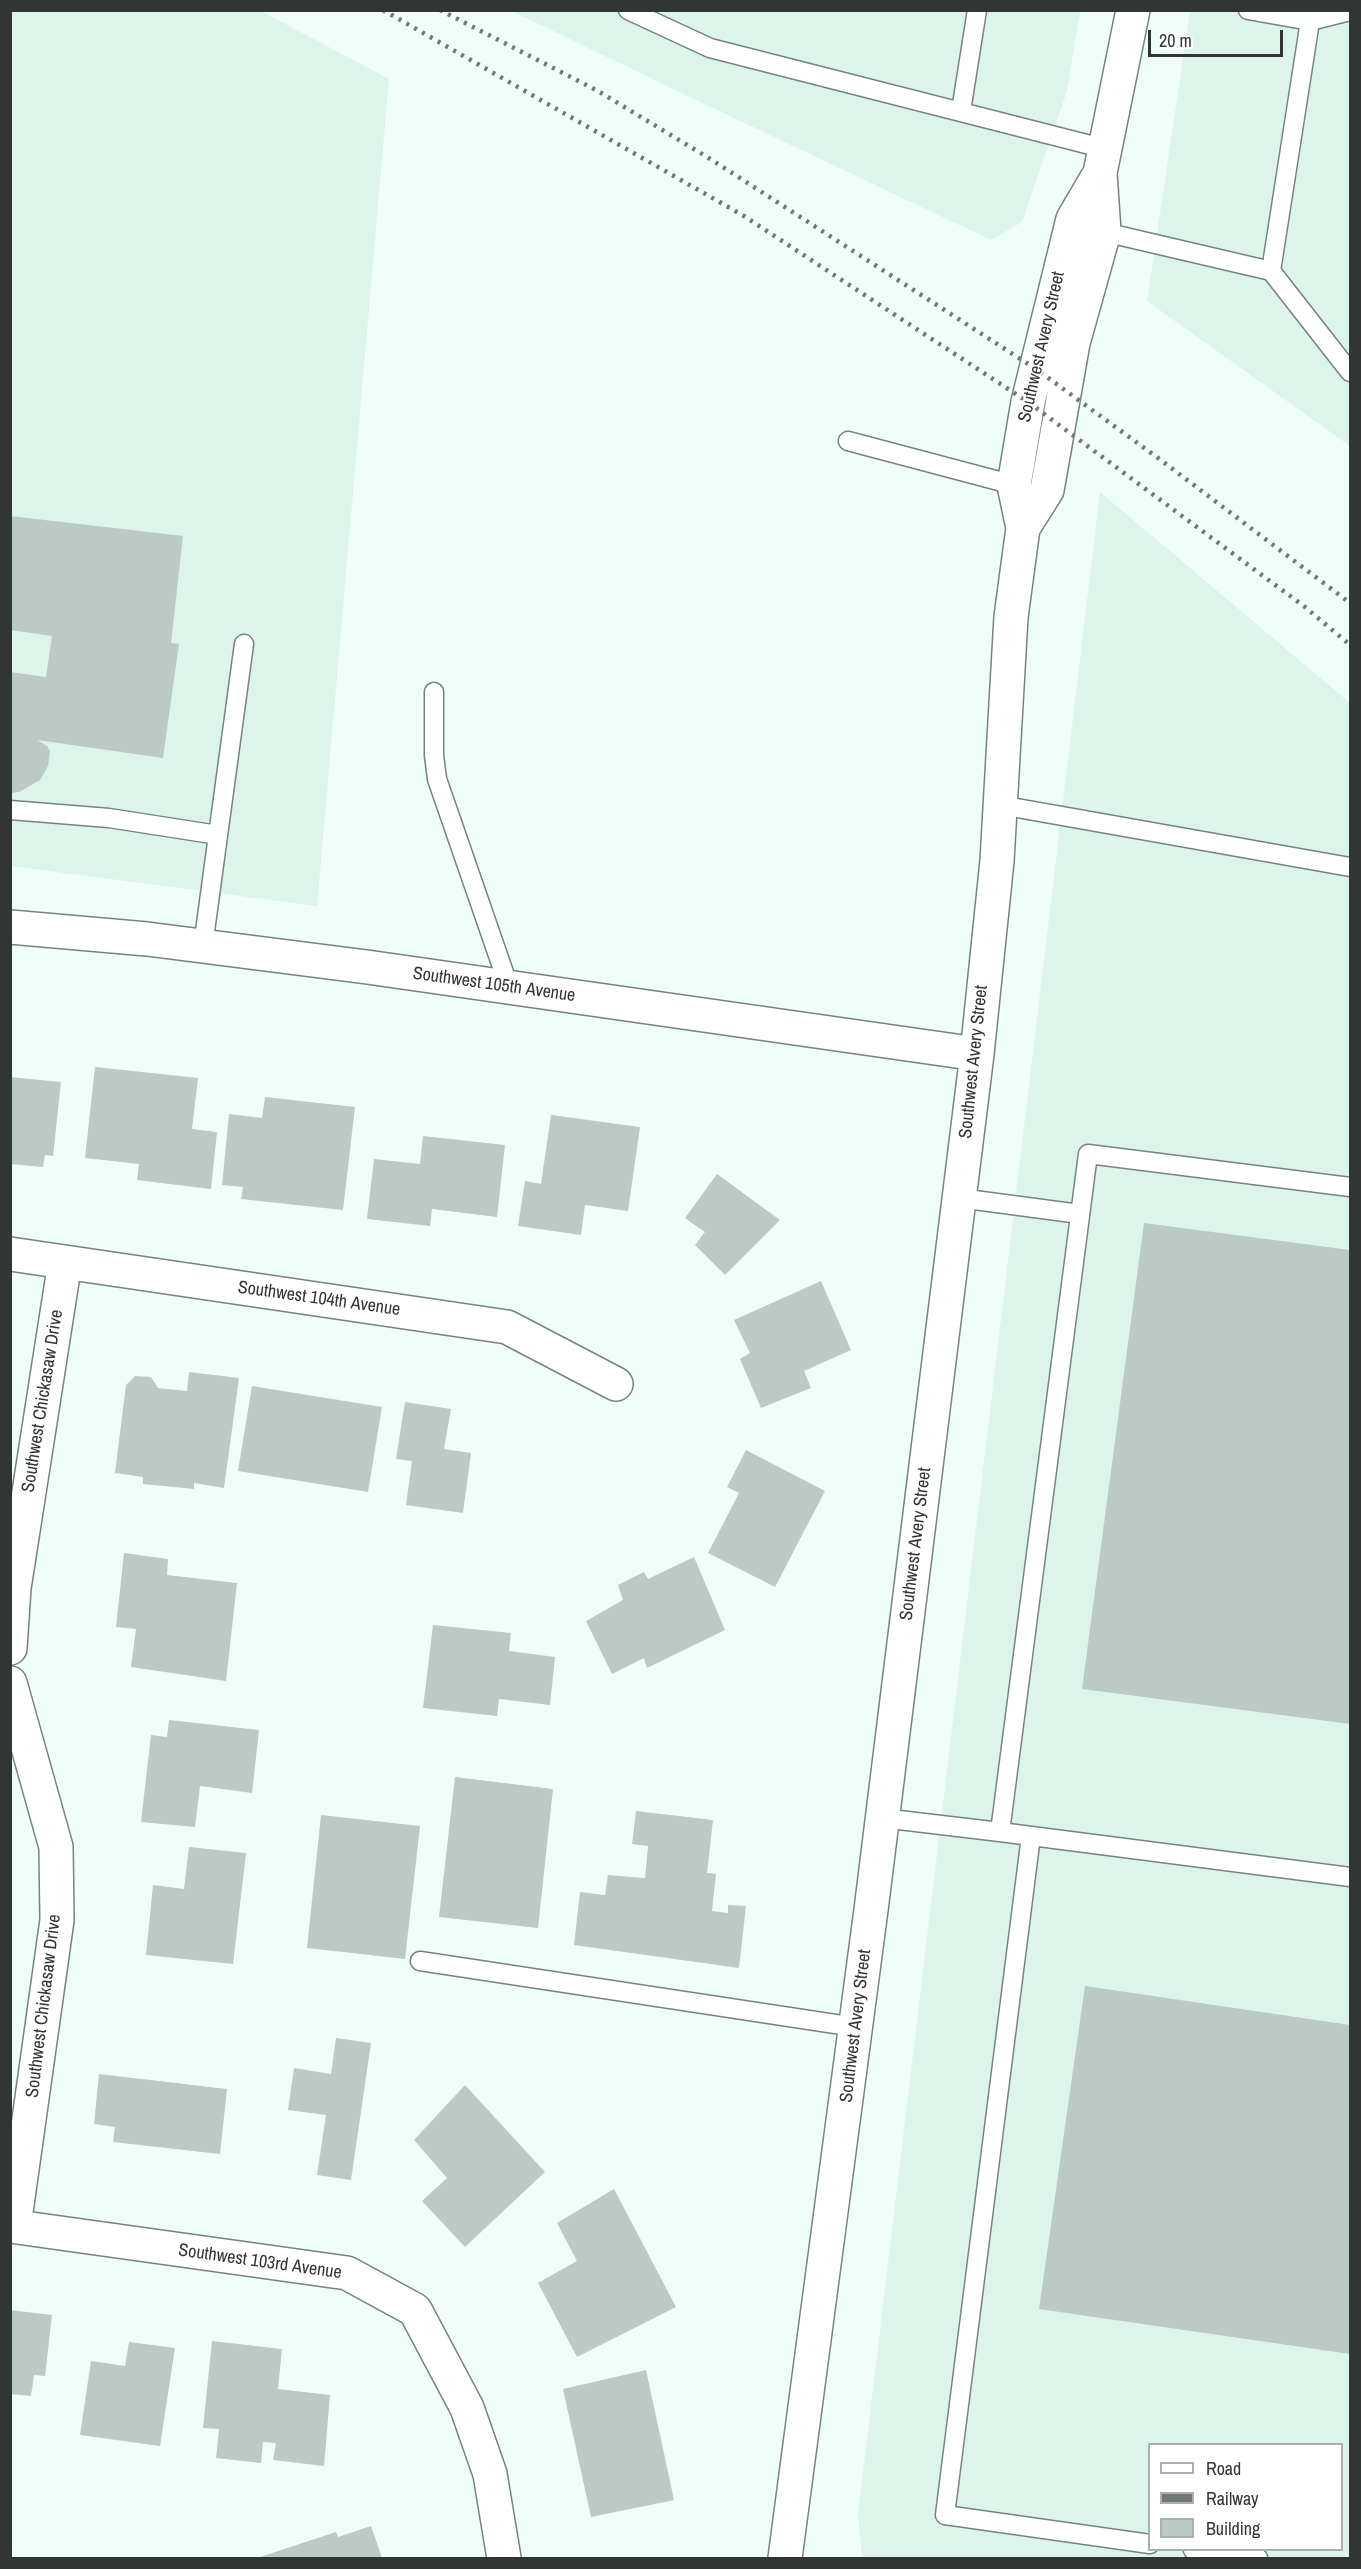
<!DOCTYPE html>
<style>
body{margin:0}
#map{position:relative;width:1361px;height:2569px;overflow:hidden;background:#effef8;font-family:"Archivo Narrow",sans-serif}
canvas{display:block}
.frame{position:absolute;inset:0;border:12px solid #313634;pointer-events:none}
.legend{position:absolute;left:1148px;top:2443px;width:195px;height:108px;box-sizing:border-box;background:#fff;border:2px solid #adafae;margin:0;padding:8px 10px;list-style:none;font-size:18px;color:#313634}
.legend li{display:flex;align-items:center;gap:12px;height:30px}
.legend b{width:30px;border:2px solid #adafae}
.scale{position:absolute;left:1148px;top:30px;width:135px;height:27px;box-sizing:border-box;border:3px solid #313634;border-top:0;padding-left:8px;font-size:18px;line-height:21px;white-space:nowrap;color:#313634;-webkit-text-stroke:4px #fff;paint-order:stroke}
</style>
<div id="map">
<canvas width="1361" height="2569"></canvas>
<div class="frame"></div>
<ul class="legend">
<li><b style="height:8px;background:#fff"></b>Road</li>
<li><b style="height:8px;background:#717976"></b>Railway</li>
<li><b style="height:16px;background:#bbcac4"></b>Building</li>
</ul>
<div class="scale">20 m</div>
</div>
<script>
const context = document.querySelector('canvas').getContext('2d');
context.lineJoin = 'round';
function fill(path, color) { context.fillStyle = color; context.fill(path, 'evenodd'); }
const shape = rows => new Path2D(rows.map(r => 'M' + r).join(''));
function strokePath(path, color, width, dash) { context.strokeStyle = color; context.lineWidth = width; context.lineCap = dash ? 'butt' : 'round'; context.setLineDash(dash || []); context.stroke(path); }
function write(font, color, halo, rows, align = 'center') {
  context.font = font + ' "Archivo Narrow",sans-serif'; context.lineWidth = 4.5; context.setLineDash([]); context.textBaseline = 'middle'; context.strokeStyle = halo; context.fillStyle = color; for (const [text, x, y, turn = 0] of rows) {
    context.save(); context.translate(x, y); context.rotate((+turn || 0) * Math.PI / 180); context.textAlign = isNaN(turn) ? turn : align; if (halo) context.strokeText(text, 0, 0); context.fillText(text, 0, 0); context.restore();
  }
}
fill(shape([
 [11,11,261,11,389,79,317,906,11,866],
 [512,11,1080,11,1067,91,1022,222,991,240,675,90],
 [1190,11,1350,11,1350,446,1147,301],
 [1100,492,1350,703,1350,2558,862,2558,858,2514],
 [1150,2444,1342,2444,1342,2550,1150,2550]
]), '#ddf4eb');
fill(shape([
 [10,516,183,536,171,643,179,644,163,758,37,740,47,746,50,751,48,766,40,780,19,792,10,793,10,672,46,677,52,636,10,630],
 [95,1067,198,1078,192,1129,217,1132,211,1189,137,1180,139,1164,85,1158],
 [10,1077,61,1082,53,1156,45,1155,43,1167,10,1164],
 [265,1097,355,1107,343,1210,241,1199,243,1187,222,1185,229,1114,262,1118],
 [551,1115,640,1127,628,1211,585,1205,581,1235,518,1226,525,1181,541,1184],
 [423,1136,505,1145,497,1217,432,1209,430,1226,367,1219,374,1159,420,1164],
 [717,1174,780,1220,725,1275,695,1245,705,1232,685,1218],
 [1144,1223,1350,1250,1350,1724,1082,1689],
 [821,1281,851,1350,804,1371,811,1388,761,1408,740,1359,750,1353,734,1320],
 [189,1372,239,1378,224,1488,194,1483,194,1489,143,1484,143,1477,115,1473,126,1385,135,1376,151,1377,158,1388,187,1391],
 [252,1386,382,1407,368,1492,238,1471],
 [405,1402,451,1409,444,1449,471,1453,463,1513,406,1505,412,1461,396,1459],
 [746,1450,825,1491,775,1587,708,1553,739,1493,727,1487],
 [124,1553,168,1559,167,1575,237,1583,226,1681,131,1667,136,1629,116,1627],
 [694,1557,725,1630,647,1668,644,1658,612,1674,586,1621,623,1600,618,1585,644,1572,648,1579],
 [433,1625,511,1633,509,1651,555,1657,550,1705,499,1699,497,1716,423,1708],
 [169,1720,259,1730,252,1793,200,1786,195,1827,141,1822,151,1735,167,1737],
 [455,1777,553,1789,538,1928,439,1917],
 [636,1811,713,1820,707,1873,716,1874,712,1911,728,1913,728,1905,746,1906,739,1968,574,1945,580,1892,605,1895,608,1875,645,1878,648,1846,632,1844],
 [321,1815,420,1826,405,1959,307,1948],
 [189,1847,246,1853,233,1964,146,1955,153,1885,184,1889],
 [1085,1986,1350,2025,1350,2354,1039,2309],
 [336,2038,371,2043,351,2180,317,2175,326,2115,288,2110,294,2068,331,2074],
 [99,2074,227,2089,220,2154,113,2142,115,2127,94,2124],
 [465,2085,545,2172,465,2247,422,2201,447,2178,414,2140],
 [614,2189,676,2307,577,2357,538,2283,577,2261,557,2223],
 [10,2310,52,2315,45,2376,34,2375,31,2396,10,2394],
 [212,2341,282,2349,278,2389,330,2395,324,2466,273,2460,276,2443,263,2442,261,2463,216,2458,219,2429,203,2428],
 [129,2342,175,2348,160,2446,80,2435,91,2361,125,2366],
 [646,2370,674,2500,591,2517,563,2389],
 [371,2526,382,2558,257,2558,336,2532,338,2537]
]), '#bbcac4');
const lane = shape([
 [628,10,710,48,1106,149],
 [1248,10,1310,21,1350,11],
 [1310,21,1271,271,1350,372],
 [961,111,977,10],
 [1104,232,1271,271],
 [848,441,1014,485],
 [434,692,434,755,437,779,509,987],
 [1000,805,1350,867],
 [10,810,109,818,218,835],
 [203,946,244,644],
 [1350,1187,1088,1154,1000,1832,1350,1877],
 [959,1198,1080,1214],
 [882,1818,1000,1832],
 [1031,1836,945,2515,1150,2544],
 [420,1961,855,2027],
 [1193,2550,1258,2558]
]);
const street = shape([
 [10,1254,507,1327,616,1384],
 [10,1648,14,1588,65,1262],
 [10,1683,56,1847,57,1920,14,2226],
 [10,2226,347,2273,415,2310,467,2408,490,2474,504,2558]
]);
const secondary = shape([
 [1023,528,1047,490,1073,343,1104,232,1100,173,1133,10],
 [10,927,147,939,367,967,977,1054],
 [785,2558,871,1910,977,1054,997,861,1011,617,1023,528,1014,485,1028,402,1073,219,1100,173]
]);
strokePath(lane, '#76837f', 21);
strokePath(street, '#76837f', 36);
strokePath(secondary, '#76837f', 36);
strokePath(lane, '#fff', 18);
strokePath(street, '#fff', 33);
strokePath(secondary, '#fff', 33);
strokePath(shape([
 [383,10,744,216,1028,402,1305,607,1350,645],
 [440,10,598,91,712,160,1036,369,1158,458,1350,603]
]), '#717976', 4.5, [3, 6]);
write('18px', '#313634', '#fff', [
 ["Southwest Avery Street",1042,347,-77],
 ["Southwest 105th Avenue",494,985,8],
 ["Southwest Avery Street",974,1062,-84],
 ["Southwest 104th Avenue",319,1299,8],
 ["Southwest Chickasaw Drive",43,1401,-81],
 ["Southwest Avery Street",916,1544,-83],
 ["Southwest Chickasaw Drive",44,2006,-83],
 ["Southwest Avery Street",856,2026,-83],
 ["Southwest 103rd Avenue",260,2262,8]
]);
</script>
